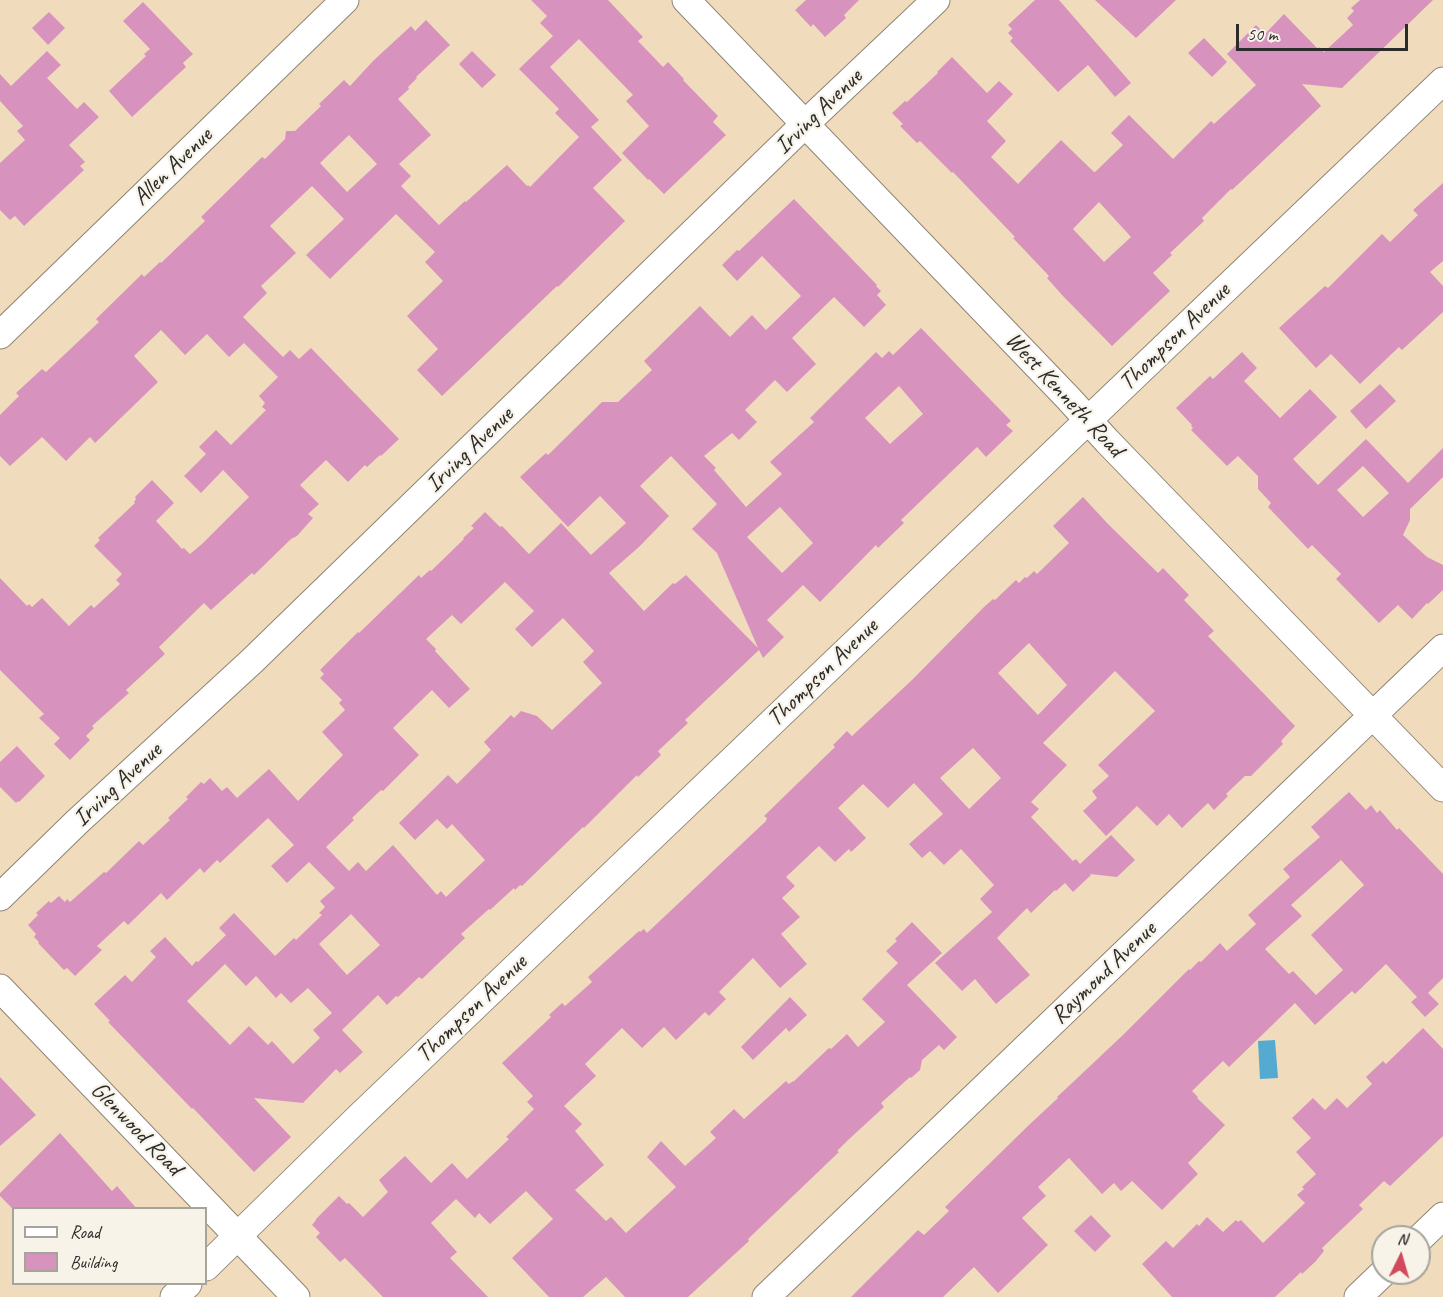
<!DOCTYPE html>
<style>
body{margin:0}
#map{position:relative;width:1443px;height:1297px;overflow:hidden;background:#f0dcbc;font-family:Caveat,sans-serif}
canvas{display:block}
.legend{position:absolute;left:12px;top:1207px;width:195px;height:78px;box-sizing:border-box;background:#f7f3e8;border:2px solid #a5a39c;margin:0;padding:8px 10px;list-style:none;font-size:18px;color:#2b2b2b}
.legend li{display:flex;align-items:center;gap:12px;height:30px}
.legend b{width:30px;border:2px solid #a5a39c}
.north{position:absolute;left:1371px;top:1225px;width:60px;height:60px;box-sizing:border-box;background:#f7f3e8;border:2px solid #a5a39c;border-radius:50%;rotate:5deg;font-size:16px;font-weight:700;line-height:24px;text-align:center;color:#2b2b2b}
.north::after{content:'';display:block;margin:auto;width:21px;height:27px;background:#d1495b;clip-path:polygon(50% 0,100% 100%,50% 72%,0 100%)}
.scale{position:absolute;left:1236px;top:24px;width:172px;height:27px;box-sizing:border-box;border:3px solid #2b2b2b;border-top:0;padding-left:8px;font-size:18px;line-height:21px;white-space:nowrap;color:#2b2b2b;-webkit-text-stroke:4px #f7f3e8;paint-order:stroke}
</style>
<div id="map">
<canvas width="1443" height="1297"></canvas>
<ul class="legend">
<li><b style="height:8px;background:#fff"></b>Road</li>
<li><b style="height:16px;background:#d793be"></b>Building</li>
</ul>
<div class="north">N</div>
<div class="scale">50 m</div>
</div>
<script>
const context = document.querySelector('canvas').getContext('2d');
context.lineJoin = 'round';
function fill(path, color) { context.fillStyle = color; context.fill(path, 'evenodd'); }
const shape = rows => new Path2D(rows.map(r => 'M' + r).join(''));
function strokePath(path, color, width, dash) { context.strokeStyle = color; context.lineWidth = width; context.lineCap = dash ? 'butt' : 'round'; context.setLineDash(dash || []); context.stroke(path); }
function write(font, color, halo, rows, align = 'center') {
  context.font = font + ' Caveat,sans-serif'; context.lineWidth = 4.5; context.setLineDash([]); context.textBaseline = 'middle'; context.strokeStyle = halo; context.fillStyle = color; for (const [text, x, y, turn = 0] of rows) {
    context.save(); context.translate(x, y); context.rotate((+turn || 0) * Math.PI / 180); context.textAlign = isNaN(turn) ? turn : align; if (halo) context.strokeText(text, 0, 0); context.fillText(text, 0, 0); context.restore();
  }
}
fill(shape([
 [1275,1040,1278,1078,1260,1079,1258,1041]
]), '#55aad1');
fill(shape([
 [531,0,608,0,643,37,638,41,663,67,668,62,684,79,683,80,718,116,713,122,726,135,664,194,649,179,648,180,622,153,649,126,626,101,633,95,579,39,550,67,599,120,591,127,622,160,593,188,625,221,558,287,557,286,442,396,417,370,438,349,407,316,443,281,425,262,435,252,396,214,330,279,306,255,344,219,312,186,270,226,296,253,261,286,267,293,243,317,283,357,290,350,299,359,311,348,399,439,381,456,380,455,367,467,365,465,348,482,326,460,300,485,319,504,308,514,313,518,297,536,291,539,254,575,252,573,211,610,204,603,159,647,165,654,126,690,129,693,92,726,94,728,86,736,90,740,70,760,54,744,60,738,39,718,44,714,0,670,0,578,27,606,29,604,32,607,42,598,69,626,91,605,94,608,120,584,116,580,122,574,94,546,100,540,98,538,135,503,134,502,136,499,135,497,152,480,174,503,156,521,182,549,184,548,190,554,202,544,249,497,223,470,201,493,184,476,206,454,199,447,216,430,231,445,266,410,262,407,265,403,259,396,278,377,244,343,229,357,207,334,185,355,161,330,134,356,158,382,95,443,90,437,66,461,42,437,10,466,0,456,0,415,19,396,16,393,42,369,46,372,99,322,96,319,142,274,144,277,160,262,161,263,205,221,201,217,262,157,265,159,285,139,286,131,295,131,321,106,319,104,344,80,350,86,374,60,411,26,415,31,426,20,450,45,416,77,417,78,408,87,409,89,398,99,431,135,399,164,411,176,401,186,439,225,465,201,466,202,507,165,527,186,528,185,530,187,579,137,555,113,559,109,519,69,553,36,540,23,547,16],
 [349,135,377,164,347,192,320,163],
 [806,0,859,0,844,15,846,18,825,37,813,24,811,27,795,10],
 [1035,0,1059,0,1131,83,1115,97,1088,65,1058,92,1010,41,1013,38,1008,33,1012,29,1008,25],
 [1095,0,1176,0,1136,38],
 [1360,0,1433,0,1342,88,1302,84,1321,106,1232,190,1231,189,1202,218,1204,221,1170,253,1172,255,1153,273,1170,291,1112,346,1062,295,1047,278,1049,276,1013,238,1015,237,953,172,952,173,920,141,917,143,900,126,903,124,892,113,905,101,907,102,938,73,937,72,952,57,987,93,999,81,1013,94,987,121,1006,141,991,157,1018,184,1061,140,1094,172,1095,172,1123,145,1111,133,1129,115,1173,159,1211,121,1214,124,1256,85,1227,54,1256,25,1265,34,1284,14,1318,49,1319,47,1324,52,1353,25,1347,18,1354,11,1351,8],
 [1099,202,1131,237,1104,262,1073,229],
 [143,2,193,54,183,63,186,67,132,117,109,91,146,56,144,54,150,49,123,21],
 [49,12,65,28,48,45,32,28],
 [1204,38,1227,62,1212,77,1188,53],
 [47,51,61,65,47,78,77,109,84,102,99,117,69,145,85,162,80,166,84,170,24,226,15,216,10,220,0,210,0,163,25,140,17,131,23,126,0,101,0,74,11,86],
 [472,51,496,75,482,88,459,64],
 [1443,183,1443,261,1430,272,1443,286,1443,312,1402,350,1399,347,1360,384,1331,354,1316,368,1279,328,1325,286,1328,288,1382,234,1390,242,1418,215,1413,210],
 [794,199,877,285,876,286,881,291,877,295,886,305,864,327,834,297,792,338,816,364,787,392,775,380,745,410,757,422,739,440,732,433,704,456,716,468,714,470,746,507,782,474,770,462,814,422,810,418,876,352,882,358,889,351,893,355,921,328,1011,421,1006,425,1013,431,986,457,977,447,901,520,904,523,878,548,876,545,820,602,803,585,767,620,784,637,763,658,759,650,685,720,688,723,658,751,661,755,638,777,637,775,584,828,583,827,522,886,520,885,515,890,514,888,490,910,489,909,461,934,465,938,422,979,419,977,398,997,396,996,387,1005,378,995,342,1030,363,1052,340,1073,336,1069,303,1103,254,1098,291,1137,254,1172,193,1108,192,1109,108,1022,110,1021,94,1004,125,975,132,982,156,957,150,951,165,937,192,966,196,961,198,962,226,935,219,928,234,913,275,956,294,938,296,940,322,915,319,913,325,907,320,901,335,888,309,862,287,883,271,866,294,845,268,818,220,863,217,860,204,873,200,868,167,900,161,893,128,925,124,921,97,946,102,950,75,976,67,968,64,970,38,943,39,942,34,937,36,934,28,925,38,915,36,913,49,901,51,903,59,896,65,902,67,899,70,902,104,872,106,873,139,841,143,845,170,820,168,818,188,799,186,797,201,782,204,784,210,778,222,791,227,787,237,798,269,769,298,801,343,755,322,732,345,710,339,703,342,700,320,678,324,674,320,670,358,632,359,633,419,575,421,578,430,570,431,571,464,539,463,538,474,528,471,526,485,512,500,527,502,526,529,554,561,523,591,555,626,523,600,496,568,527,520,477,546,453,548,455,602,402,618,402,652,370,644,361,700,306,730,337,752,315,766,330,801,296,762,256,737,281,722,265,737,250,739,251],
 [899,386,923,414,890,444,865,418],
 [671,456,717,504,692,529,717,553,758,648,686,575,675,584,673,583,644,611,609,573,639,547,669,516,640,486],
 [780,507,813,543,782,573,747,537],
 [505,582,534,611,515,629,532,647,563,618,594,651,583,662,602,683,552,730,537,716,521,711,514,718,511,715,484,742,491,750,457,784,448,775,399,823,415,840,437,819,447,829,452,824,485,860,446,897,441,891,437,895,393,845,366,871,358,862,349,871,326,847,354,820,352,818,381,790,383,791,419,755,393,728,432,690,449,708,470,689,435,651,436,649,426,639,452,615,461,624],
 [351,914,380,945,347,975,319,944],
 [225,964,246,986,256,976,276,998,281,993,291,1003,308,988,332,1013,313,1030,320,1038,293,1064,272,1041,268,1045,249,1026,230,1045,187,1001],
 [1242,352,1257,368,1244,381,1280,418,1310,389,1337,417,1293,459,1318,485,1366,439,1408,483,1443,448,1443,477,1410,509,1410,520,1403,535,1427,557,1443,565,1443,590,1428,604,1427,603,1412,619,1398,605,1379,623,1336,579,1341,574,1312,545,1308,549,1268,507,1271,503,1258,489,1258,476,1238,456,1227,466,1191,430,1193,428,1191,426,1192,425,1176,408,1210,376,1213,379],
 [1363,466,1389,493,1363,517,1337,490],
 [1380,384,1396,401,1366,429,1350,411],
 [1083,497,1108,524,1158,573,1163,568,1189,595,1184,600,1214,631,1208,636,1295,726,1281,741,1283,744,1251,776,1245,776,1226,794,1228,796,1214,810,1208,803,1182,828,1169,814,1157,826,1137,806,1106,836,1083,811,1097,798,1092,791,1109,776,1098,765,1155,711,1115,671,1043,743,1067,765,1031,802,1039,809,1031,817,1073,861,1076,859,1080,864,1111,835,1135,860,1117,877,1090,874,1091,875,1073,892,1065,883,1056,891,1055,890,1031,913,1027,908,997,938,1030,975,996,1004,975,979,962,991,935,963,992,912,980,899,994,885,961,849,944,865,930,851,922,858,909,844,943,814,914,783,888,808,863,784,838,808,866,838,851,852,849,849,835,862,819,846,786,877,795,886,782,898,800,917,781,934,807,964,780,988,753,958,719,992,726,999,709,1016,705,1012,676,1040,664,1027,642,1048,622,1028,585,1064,596,1076,564,1106,582,1124,575,1131,604,1165,575,1190,606,1221,611,1217,626,1233,676,1187,647,1157,661,1141,685,1166,716,1138,710,1132,734,1109,744,1119,786,1081,789,1084,793,1081,793,1082,829,1048,831,1049,847,1034,858,1047,885,1022,862,999,898,963,886,951,897,941,895,939,912,922,942,953,907,985,957,1037,944,1050,939,1045,922,1060,920,1070,911,1078,910,1077,881,1103,884,1107,847,1141,837,1151,839,1152,748,1239,749,1241,688,1297,625,1297,606,1277,583,1297,549,1297,512,1258,553,1219,526,1191,490,1224,479,1213,475,1218,456,1199,431,1223,457,1252,450,1258,488,1297,383,1297,345,1258,340,1262,316,1237,320,1233,312,1225,316,1220,316,1219,339,1196,347,1204,349,1203,363,1217,388,1192,379,1180,405,1156,431,1183,452,1163,467,1179,509,1139,506,1137,534,1109,527,1102,533,1096,502,1063,551,1017,549,1015,562,1003,565,1006,592,982,588,977,639,931,640,932,644,929,647,933,766,821,767,818,764,816,835,747,833,745,847,731,852,736,912,680,984,607,993,599,995,600,1016,580,1019,583,1025,577,1027,578,1034,571,1037,574,1069,543,1053,526],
 [1029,643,1067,685,1038,715,998,673],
 [973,748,1001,778,969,809,940,778],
 [17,746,45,776,19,802,18,801,16,803,0,787,0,762],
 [1349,792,1366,810,1371,805,1377,813,1380,810,1397,830,1399,828,1443,874,1443,978,1428,993,1439,1004,1425,1017,1411,1002,1417,997,1386,964,1355,994,1352,991,1315,1025,1295,1003,1229,1067,1223,1061,1192,1091,1198,1097,1197,1098,1225,1125,1188,1163,1198,1174,1162,1210,1132,1181,1121,1191,1114,1183,1102,1194,1069,1158,1038,1187,1046,1196,1022,1218,1048,1245,998,1293,974,1267,943,1297,851,1297,918,1230,924,1235,949,1211,945,1207,1030,1124,1058,1098,1057,1097,1071,1084,1124,1034,1189,969,1190,970,1199,961,1201,962,1220,943,1227,951,1256,924,1248,915,1290,877,1283,869,1320,837,1311,827],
 [1341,860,1364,885,1311,935,1343,970,1316,995,1293,971,1289,974,1265,949,1302,916,1291,905],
 [790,997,807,1015,789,1032,786,1028,753,1060,741,1047],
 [1423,1028,1443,1049,1443,1136,1390,1186,1384,1181,1359,1205,1363,1209,1322,1248,1324,1251,1315,1262,1302,1274,1301,1272,1275,1297,1172,1297,1142,1264,1166,1241,1173,1248,1197,1224,1199,1226,1207,1217,1223,1232,1236,1220,1238,1222,1241,1220,1263,1243,1305,1203,1297,1195,1304,1189,1302,1187,1316,1174,1296,1152,1311,1138,1292,1118,1313,1098,1325,1110,1337,1098,1347,1108,1372,1084,1366,1077,1383,1061,1386,1064],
 [0,1077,36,1115,0,1146],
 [60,1133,112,1191,117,1186,137,1209,13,1209,0,1196,0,1193],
 [1091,1215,1111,1236,1095,1252,1074,1231]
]), '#d793be');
const minor = shape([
 [686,0,1069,399,1107,441,1443,788],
 [0,335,345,0],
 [0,897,77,822,252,661,805,124,936,0],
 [0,988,296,1297],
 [1419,1239,1443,1216],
 [206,1267,359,1117,1443,81],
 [174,1297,188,1284],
 [766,1297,1443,648],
 [1358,1297,1383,1273]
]);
strokePath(minor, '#8e8474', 29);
strokePath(minor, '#fff', 27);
write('24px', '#2b2b2b', '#f7f3e8', [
 ["Irving Avenue",819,112,-44],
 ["Allen Avenue",173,167,-44],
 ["Thompson Avenue",1175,337,-44],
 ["West Kenneth Road",1064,395,47],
 ["Irving Avenue",470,450,-44],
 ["Thompson Avenue",823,673,-44],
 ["Irving Avenue",118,785,-43],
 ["Raymond Avenue",1104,973,-44],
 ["Thompson Avenue",472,1009,-44],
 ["Glenwood Road",136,1129,46]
]);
</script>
